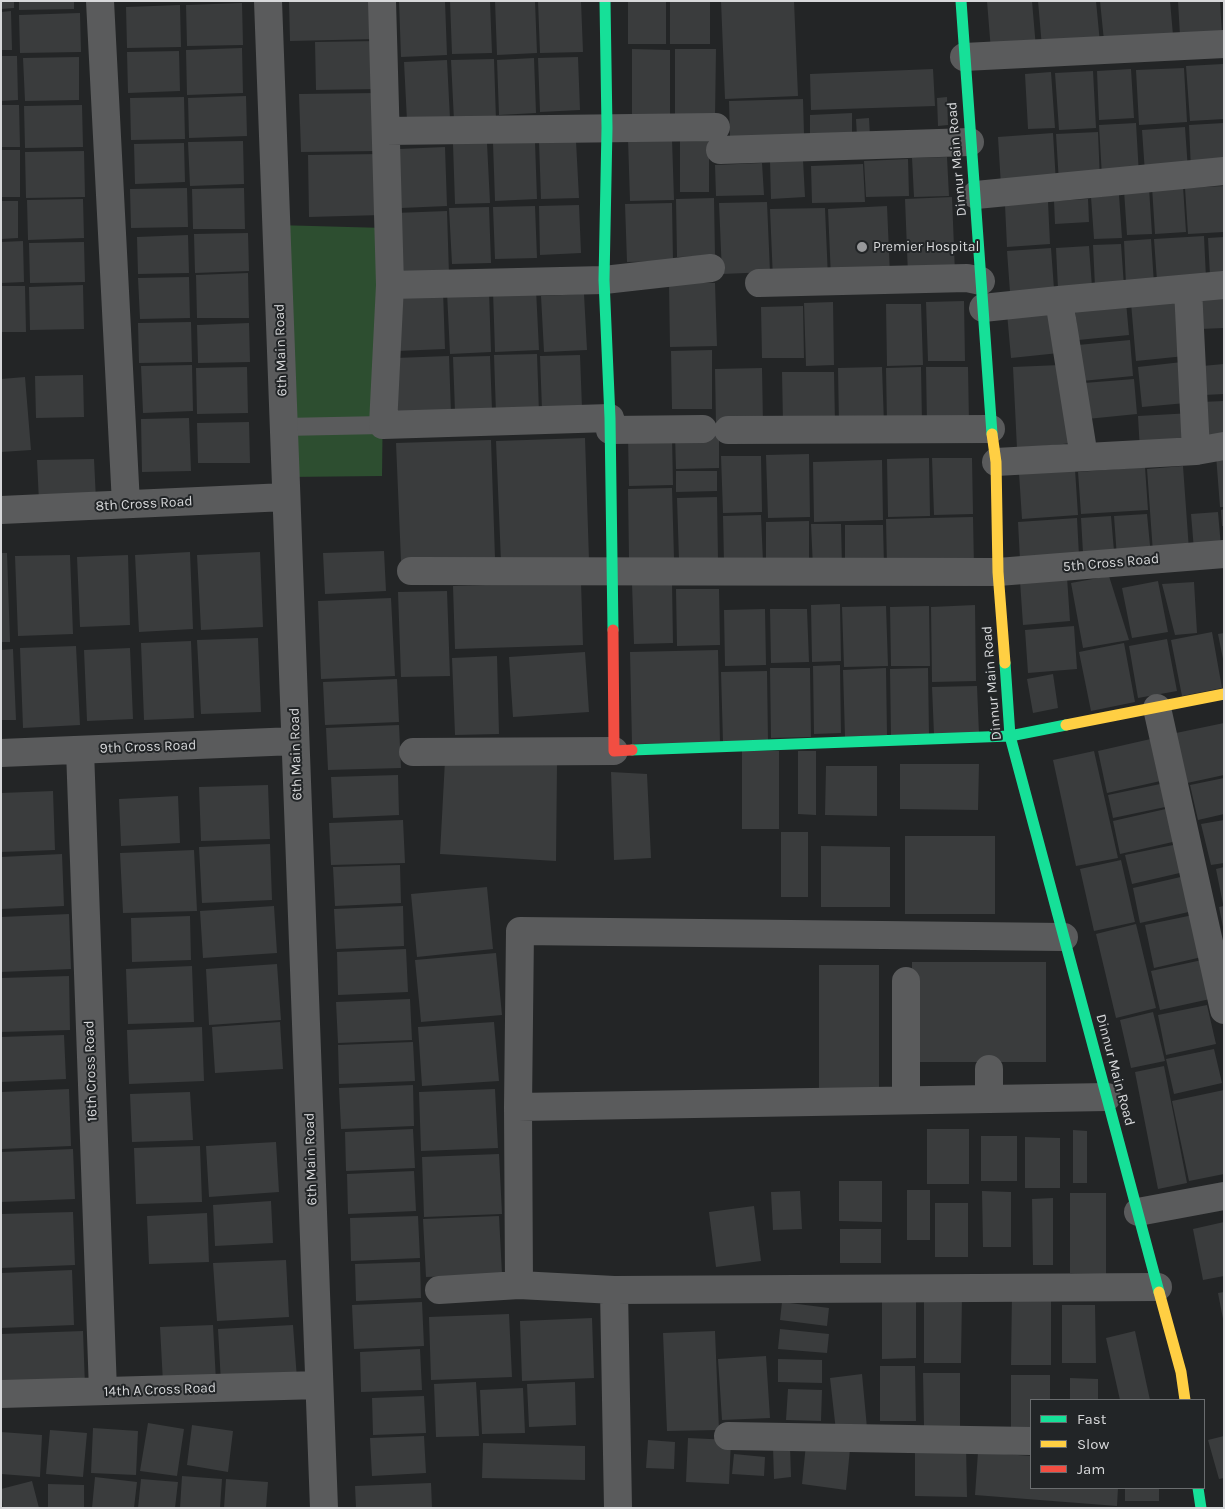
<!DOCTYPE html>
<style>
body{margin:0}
#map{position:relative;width:1225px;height:1509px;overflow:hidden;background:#232526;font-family:Karla,sans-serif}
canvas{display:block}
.frame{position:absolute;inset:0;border:2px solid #d7d8da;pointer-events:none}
.legend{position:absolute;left:1030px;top:1399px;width:175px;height:90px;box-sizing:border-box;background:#222527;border:1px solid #6a6d6f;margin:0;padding:6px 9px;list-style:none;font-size:15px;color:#d7d8da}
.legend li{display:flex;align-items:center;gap:10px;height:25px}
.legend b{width:25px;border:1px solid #6a6d6f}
</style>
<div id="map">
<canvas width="1225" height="1509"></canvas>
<div class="frame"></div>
<ul class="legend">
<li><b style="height:6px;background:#16e098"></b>Fast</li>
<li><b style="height:6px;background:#ffcf43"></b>Slow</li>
<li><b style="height:6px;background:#f24e42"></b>Jam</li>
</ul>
</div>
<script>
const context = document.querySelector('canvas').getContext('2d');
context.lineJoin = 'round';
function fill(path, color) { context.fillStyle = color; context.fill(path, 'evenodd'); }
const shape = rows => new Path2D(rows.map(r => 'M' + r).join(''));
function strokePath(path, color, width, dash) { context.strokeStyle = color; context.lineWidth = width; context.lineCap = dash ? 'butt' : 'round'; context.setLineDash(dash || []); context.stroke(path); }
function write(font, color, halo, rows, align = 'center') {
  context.font = font + ' Karla,sans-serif'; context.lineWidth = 4; context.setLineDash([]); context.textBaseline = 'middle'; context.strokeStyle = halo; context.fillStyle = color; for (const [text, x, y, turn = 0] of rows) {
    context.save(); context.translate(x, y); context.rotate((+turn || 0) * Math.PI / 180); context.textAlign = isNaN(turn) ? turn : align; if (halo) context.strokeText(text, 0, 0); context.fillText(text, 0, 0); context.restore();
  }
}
fill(shape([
 [276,225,385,228,382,476,286,477]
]), '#2d4e30');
fill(shape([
 [1,1,14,1,14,8,1,9],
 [19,1,74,1,74,9,19,10],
 [289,1,378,1,378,39,290,41],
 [399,1,445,1,447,55,401,57],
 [450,1,490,1,492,53,452,54],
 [495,1,535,1,537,53,497,55],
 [538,1,581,1,583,52,540,53],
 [628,1,666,1,666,44,628,44],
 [670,1,710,1,710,44,670,44],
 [721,1,794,1,798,96,725,99],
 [987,1,1032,1,1036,48,991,51],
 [1038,1,1096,1,1100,43,1042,47],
 [1100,1,1170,1,1173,35,1104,41],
 [1178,1,1220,1,1222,34,1180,36],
 [242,3,243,45,187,46,186,5],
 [180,5,181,47,127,48,126,7],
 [11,11,12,50,1,50,1,12],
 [80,13,81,52,20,53,19,15],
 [377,41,378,89,316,90,315,42],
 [242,48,243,93,187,95,186,50],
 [632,49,670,50,670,117,632,116],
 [675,49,716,49,715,118,675,117],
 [179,51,180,91,128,93,127,52],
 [1,56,17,56,18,100,1,101],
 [79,57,79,100,25,101,23,58],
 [578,57,580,110,540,112,538,58],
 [534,58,536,113,499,115,497,60],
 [494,59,496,120,454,121,451,60],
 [447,60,450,119,407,121,404,62],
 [1223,64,1224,119,1190,121,1186,66],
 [1184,68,1187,122,1139,125,1136,70],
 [933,69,935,106,811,110,810,74],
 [1131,69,1134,118,1099,120,1097,71],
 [1093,71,1096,128,1059,130,1055,73],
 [1051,72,1055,128,1028,129,1025,74],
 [376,93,378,151,301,152,299,94],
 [246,96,247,136,189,138,188,98],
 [184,97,185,139,131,140,130,98],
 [947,97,948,125,938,126,937,98],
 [803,99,804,134,730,137,729,101],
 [1,105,19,105,20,147,1,147],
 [82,105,83,147,25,148,24,106],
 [852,113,852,136,810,138,810,115],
 [869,118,870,137,857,137,856,119],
 [1136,123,1139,175,1102,177,1099,125],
 [1224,123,1224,168,1191,170,1189,125],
 [1185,127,1188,170,1145,173,1142,130],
 [1098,132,1100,181,1059,183,1056,134],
 [1053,133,1056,183,1001,186,998,137],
 [628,139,672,139,674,200,630,201],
 [243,141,244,184,190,186,188,142],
 [576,141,579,198,541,199,539,142],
 [680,141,709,141,709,192,680,192],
 [535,142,537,199,495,201,493,143],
 [184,143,185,182,135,184,134,144],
 [487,143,490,203,455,204,453,144],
 [445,147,447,206,401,208,399,149],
 [1,150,20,150,20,197,1,197],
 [84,151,85,197,26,198,25,152],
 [380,154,382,215,309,217,308,155],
 [947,157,949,196,914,197,912,158],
 [908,159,909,196,866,197,864,161],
 [803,160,805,197,771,199,770,161],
 [762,163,764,195,716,196,715,165],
 [863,164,865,202,812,203,811,166],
 [1183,186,1186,232,1155,234,1152,187],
 [1224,186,1224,232,1188,234,1185,188],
 [187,188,188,227,131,228,130,189],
 [244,188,245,229,193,229,192,189],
 [1149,188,1152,234,1127,235,1124,190],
 [1119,195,1122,238,1094,239,1091,197],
 [952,197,955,273,908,275,905,199],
 [714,198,715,256,677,257,676,199],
 [83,199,84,238,28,240,27,200],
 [1088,199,1089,222,1055,224,1054,201],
 [1,201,18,201,18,238,1,239],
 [767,202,770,272,722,274,719,203],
 [1048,202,1050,244,1007,247,1005,205],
 [672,203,673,261,627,262,625,204],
 [579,205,581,253,540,255,539,206],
 [535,206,537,258,495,259,493,207],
 [887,206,890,275,831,278,828,209],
 [489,207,491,263,452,264,449,208],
 [825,208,828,278,773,280,770,209],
 [447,211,449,275,398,277,395,213],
 [248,233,249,271,195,273,194,234],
 [188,235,189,273,138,274,137,237],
 [1204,236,1206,278,1157,281,1154,239],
 [1224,237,1224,275,1210,276,1208,238],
 [1151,239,1154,284,1126,285,1124,241],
 [23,241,24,282,1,283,1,242],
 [84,242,85,282,30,283,29,243],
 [1121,244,1124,286,1095,287,1093,245],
 [1089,246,1092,287,1058,289,1056,248],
 [1051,248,1054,289,1010,292,1007,251],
 [248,273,249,318,197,318,196,275],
 [189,277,190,318,140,319,138,278],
 [669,283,715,283,717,346,670,347],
 [83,285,84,329,30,330,29,287],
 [1,286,25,286,26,332,1,332],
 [536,289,539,350,495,352,493,291],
 [443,290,445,349,397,351,394,292],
 [489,290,491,352,450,354,447,292],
 [1224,290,1224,328,1200,329,1197,292],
 [584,294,587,350,544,352,541,296],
 [1180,298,1185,356,1136,361,1131,303],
 [964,301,965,361,928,361,926,302],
 [833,302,834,365,806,366,804,303],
 [1126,302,1129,335,1078,340,1075,307],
 [886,304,921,304,923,365,887,366],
 [803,306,804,358,762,358,761,307],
 [1055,308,1059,353,1011,358,1007,313],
 [191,322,192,362,139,363,138,323],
 [249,323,250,362,198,363,197,325],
 [1130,340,1133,376,1082,381,1078,345],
 [712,350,712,409,672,409,671,351],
 [537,354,539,413,496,414,494,355],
 [580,355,582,408,542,410,540,356],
 [449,356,451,413,397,415,395,358],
 [490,356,492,410,455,412,453,357],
 [1182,362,1186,403,1142,407,1138,367],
 [1224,364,1224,394,1204,395,1202,366],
 [192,365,193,411,143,413,141,366],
 [1060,365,1072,443,1017,449,1013,367],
 [247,367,248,413,197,414,196,368],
 [882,367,884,424,839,425,838,368],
 [921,367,922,423,887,423,886,368],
 [926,367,968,367,969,423,927,424],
 [762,368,763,425,716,425,715,369],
 [782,372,834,372,835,423,783,424],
 [83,375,84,417,36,418,35,376],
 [25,377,31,450,1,452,1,379],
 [1134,379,1137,414,1087,419,1084,383],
 [1224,401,1224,435,1204,436,1201,402],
 [1192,413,1194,448,1140,451,1138,416],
 [189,418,191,471,142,472,141,419],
 [249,422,250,463,198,463,197,423],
 [719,434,719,468,676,469,675,435],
 [672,436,673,485,629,486,628,437],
 [585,438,589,560,501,562,496,441],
 [491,440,495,558,401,561,396,443],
 [809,454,810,517,768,518,766,455],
 [1216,455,1224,455,1224,507,1220,507],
 [721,456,761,456,762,512,723,513],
 [929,458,930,516,888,517,887,459],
 [932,458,972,458,973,514,934,515],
 [94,459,96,500,39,502,37,460],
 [882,460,883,520,814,522,813,462],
 [1183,466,1189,550,1153,553,1147,469],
 [1145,467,1148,510,1081,514,1078,472],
 [1075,469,1078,515,1022,519,1019,473],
 [676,471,717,471,717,491,676,492],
 [672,488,674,558,629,558,628,489],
 [717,497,718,560,679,560,677,498],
 [1224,509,1224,526,1222,526,1221,510],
 [1218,512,1221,547,1194,550,1191,514],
 [1147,514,1151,556,1117,558,1114,516],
 [761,515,763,562,724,563,723,516],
 [1111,516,1114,551,1083,553,1081,518],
 [973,517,974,567,887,568,886,519],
 [1077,518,1079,556,1020,560,1018,522],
 [809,521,809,566,766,567,766,522],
 [811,524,841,524,842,567,813,568],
 [845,525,883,525,884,566,845,567],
 [384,551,386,591,325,594,323,553],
 [190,552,193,629,139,632,135,555],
 [260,552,263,627,201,630,197,555],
 [1,553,7,553,10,642,1,642],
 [70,555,73,634,18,636,15,556],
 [128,555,130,625,80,627,77,557],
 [1109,576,1129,640,1083,648,1071,583],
 [1067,577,1070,621,1023,625,1020,581],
 [1158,581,1168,632,1132,638,1122,588],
 [581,582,583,645,455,649,453,586],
 [672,582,673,643,634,644,632,583],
 [1194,582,1197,633,1175,635,1162,584],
 [676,589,719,589,720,645,677,646],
 [447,591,450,676,401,677,398,592],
 [391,598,395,676,321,679,318,601],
 [840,604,841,661,812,662,811,605],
 [975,605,976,681,932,682,931,607],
 [886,606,888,666,844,667,842,607],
 [929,606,930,666,891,666,890,607],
 [765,609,766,665,725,666,724,610],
 [770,609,807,609,809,662,771,663],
 [1074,626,1077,669,1028,673,1025,630],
 [1212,632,1222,688,1182,696,1171,640],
 [1224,633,1224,659,1223,659,1218,634],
 [258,638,261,712,201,714,197,640],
 [1167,639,1177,691,1138,698,1129,646],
 [191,641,194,718,144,720,141,643],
 [1124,643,1135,702,1091,711,1079,652],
 [76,646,80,725,23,728,20,648],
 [130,648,133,719,87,721,84,650],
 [13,649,16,720,1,720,1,650],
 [718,650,720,743,632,744,630,652],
 [585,652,589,712,513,717,509,657],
 [497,656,499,734,455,735,452,658],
 [840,665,841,733,814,734,813,666],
 [770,668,810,668,811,737,771,738],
 [886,668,887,735,845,737,843,670],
 [928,668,929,735,891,736,890,669],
 [767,671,768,742,723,743,721,672],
 [1053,674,1058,708,1033,713,1027,679],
 [397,679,399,722,325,725,323,682],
 [977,686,979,734,934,735,932,687],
 [1224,723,1224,775,1187,783,1176,733],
 [399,725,401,768,328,770,326,728],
 [1155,738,1165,780,1107,793,1098,751],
 [742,751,779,751,779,829,742,829],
 [798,751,816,751,816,815,798,814],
 [1094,751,1118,858,1076,866,1053,760],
 [445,760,557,764,556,861,440,854],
 [900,764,979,764,978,810,900,809],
 [826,766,877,766,877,816,825,815],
 [611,772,647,774,651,858,614,860],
 [398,775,399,815,333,818,331,777],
 [1224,778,1224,814,1198,820,1190,785],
 [1165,783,1170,806,1113,818,1108,795],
 [268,785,270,839,201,841,199,787],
 [53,791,55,850,1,852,1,793],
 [178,796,180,843,121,846,119,799],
 [1170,808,1177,841,1120,854,1113,821],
 [403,820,405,863,331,865,329,823],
 [1224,820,1224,863,1211,865,1201,824],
 [781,832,808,832,808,897,781,897],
 [905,836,995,836,995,914,905,914],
 [270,844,272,900,202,903,199,847],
 [1178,844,1184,872,1132,884,1125,855],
 [821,846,890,847,890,907,821,907],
 [194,850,197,911,123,913,120,853],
 [62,854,64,906,1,909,1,857],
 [1121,860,1135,922,1094,931,1080,869],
 [400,865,401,903,335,906,333,867],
 [1224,867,1224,904,1223,904,1216,869],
 [1185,876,1193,911,1140,923,1133,888],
 [487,887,493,949,417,957,411,894],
 [274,906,277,953,203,958,200,911],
 [403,906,404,946,336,949,334,909],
 [1224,906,1224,927,1223,927,1219,907],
 [69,914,71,969,1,972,1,917],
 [1193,915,1202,957,1154,968,1145,925],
 [190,916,191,960,132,962,131,918],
 [1136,924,1156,1008,1116,1018,1096,934],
 [406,949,408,992,338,995,337,952],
 [496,953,502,1015,421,1022,415,960],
 [1202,960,1210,999,1160,1010,1151,971],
 [912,962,1046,962,1046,1062,911,1062],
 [277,964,281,1020,209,1025,206,969],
 [819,965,879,965,879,1089,819,1089],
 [192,966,194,1022,128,1024,126,969],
 [69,976,70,1030,1,1032,1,978],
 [410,999,412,1040,338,1043,336,1002],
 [1207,1005,1216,1044,1166,1055,1158,1015],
 [1153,1012,1165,1061,1131,1068,1120,1020],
 [280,1022,283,1069,215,1073,212,1027],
 [494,1022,499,1081,422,1086,418,1027],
 [202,1027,204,1081,129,1084,127,1030],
 [64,1035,66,1079,1,1082,1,1037],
 [413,1042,415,1081,339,1084,338,1045],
 [1214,1049,1222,1083,1174,1094,1166,1059],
 [1164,1066,1187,1183,1158,1189,1135,1072],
 [413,1085,414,1126,341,1129,339,1088],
 [69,1089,71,1146,1,1149,1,1092],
 [495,1089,498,1148,421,1151,419,1092],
 [1224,1090,1224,1174,1189,1181,1172,1101],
 [190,1092,193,1140,132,1142,130,1094],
 [413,1129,415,1168,346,1171,345,1132],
 [927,1129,969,1129,969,1184,927,1184],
 [1073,1130,1087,1131,1087,1183,1073,1183],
 [981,1136,1017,1136,1017,1181,981,1181],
 [1025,1137,1060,1138,1060,1188,1025,1188],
 [276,1142,279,1192,209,1197,206,1146],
 [200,1146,202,1202,136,1204,134,1148],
 [73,1149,75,1199,1,1202,1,1152],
 [499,1154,502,1214,424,1217,422,1157],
 [414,1171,416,1211,348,1214,347,1174],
 [839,1181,882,1181,882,1222,839,1221],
 [907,1190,930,1190,930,1240,907,1240],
 [800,1191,802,1229,773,1230,771,1192],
 [982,1191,1011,1192,1011,1247,983,1247],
 [1070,1193,1106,1193,1106,1274,1070,1273],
 [1053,1198,1053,1265,1033,1265,1032,1199],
 [271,1201,273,1243,215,1246,213,1205],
 [935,1203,968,1203,968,1257,935,1257],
 [754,1206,761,1261,716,1267,709,1212],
 [73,1212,75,1265,1,1268,1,1214],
 [207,1213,209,1262,149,1264,147,1216],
 [418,1216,420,1258,351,1261,350,1218],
 [499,1216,502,1274,426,1277,423,1219],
 [1224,1222,1224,1276,1203,1280,1193,1229],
 [840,1229,881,1229,881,1263,840,1263],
 [286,1260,289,1317,217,1321,213,1263],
 [420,1262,421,1298,356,1301,355,1264],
 [72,1270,74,1325,1,1328,1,1273],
 [1012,1292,1051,1292,1051,1365,1011,1365],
 [1224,1292,1224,1319,1223,1319,1218,1293],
 [924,1294,962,1294,961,1363,924,1363],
 [882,1295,916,1295,916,1358,882,1359],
 [422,1302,424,1346,354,1349,352,1305],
 [782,1302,829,1308,827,1326,780,1320],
 [1062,1305,1095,1305,1096,1363,1062,1363],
 [509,1314,512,1377,431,1380,429,1317],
 [592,1318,594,1378,522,1381,520,1321],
 [213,1325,216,1381,163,1383,160,1327],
 [293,1325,297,1379,221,1383,218,1329],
 [780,1329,829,1334,827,1353,778,1349],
 [83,1331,85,1386,1,1389,1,1334],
 [715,1331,719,1430,667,1431,663,1333],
 [1135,1331,1150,1400,1120,1400,1106,1338],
 [420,1349,422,1390,361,1392,360,1352],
 [766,1356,770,1418,722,1420,718,1359],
 [778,1359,822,1360,822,1383,778,1382],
 [880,1366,915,1366,916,1421,880,1421],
 [923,1373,960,1373,960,1426,924,1426],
 [862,1374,867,1428,836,1431,830,1378],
 [1011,1375,1050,1375,1050,1400,1031,1400,1031,1433,1011,1433],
 [1070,1378,1098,1379,1098,1400,1070,1400],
 [476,1382,479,1436,436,1437,434,1384],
 [575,1382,576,1425,529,1427,527,1384],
 [523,1388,525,1433,482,1434,480,1390],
 [788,1389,822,1390,821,1421,786,1420],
 [424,1396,426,1433,373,1435,372,1398],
 [148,1423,184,1429,177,1476,140,1471],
 [192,1425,233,1431,228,1472,187,1465],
 [93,1428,138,1431,136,1475,91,1473],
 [50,1430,87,1433,83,1477,46,1474],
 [1,1432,42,1435,40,1477,1,1474],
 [424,1436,426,1473,372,1476,370,1438],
 [1224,1436,1224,1478,1219,1479,1208,1440],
 [688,1438,731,1440,729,1484,686,1482],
 [648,1440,675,1442,674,1469,646,1468],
 [483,1443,585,1446,585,1480,482,1478],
 [806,1444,850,1449,846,1490,802,1484],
 [966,1445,967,1497,915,1496,915,1446],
 [790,1446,791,1477,774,1479,773,1447],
 [978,1452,1031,1456,1031,1488,1118,1488,1117,1506,975,1495],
 [734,1454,765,1457,764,1476,732,1474],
 [182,1476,222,1479,220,1508,180,1508],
 [95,1477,137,1482,134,1508,92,1508],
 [141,1479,178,1482,175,1508,138,1508],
 [226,1479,268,1482,266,1508,224,1508],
 [32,1481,39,1508,3,1508,1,1489],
 [431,1483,432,1508,356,1508,355,1486],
 [48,1484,84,1485,84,1508,48,1508],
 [1125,1488,1159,1488,1159,1501,1125,1501]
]), '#3a3c3d');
strokePath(shape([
 [283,427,383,425]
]), '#5a5b5c', 18);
strokePath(shape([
 [100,1,126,504],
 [268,1,324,1508],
 [382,1,390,285,383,425,610,418],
 [964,57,1224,44],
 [386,131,716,127],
 [720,150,970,142],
 [976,195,1224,171],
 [759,283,967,278,981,281],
 [390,285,604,280,711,268],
 [1188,289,1196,451],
 [1059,300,1084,457],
 [983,308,1059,300,1224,285],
 [610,430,703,429],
 [728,430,991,429],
 [996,462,1196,451,1224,446],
 [1,510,286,497],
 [411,571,998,572,1224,554],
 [1157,708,1224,1010],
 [80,750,103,1391],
 [413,752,614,751],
 [1,753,295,741],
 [989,1099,989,1069],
 [906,1100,906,981],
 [518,1107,1107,1097],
 [1138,1212,1224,1196],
 [439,1290,519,1285],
 [614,1290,519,1285,518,1107,520,931,1064,937],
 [1,1394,319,1385],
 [728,1436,1031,1441],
 [618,1508,614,1290,1158,1287]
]), '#5a5b5c', 28);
strokePath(shape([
 [605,1,607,128,604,280,610,418,613,630],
 [961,1,992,434],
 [1005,663,1010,736,1159,1292],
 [632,750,1010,736,1066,725],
 [1198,1488,1201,1508]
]), '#16e098', 11);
strokePath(shape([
 [992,434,996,462,998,572,1005,663],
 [1066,725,1224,694],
 [1159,1292,1181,1372,1185,1400]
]), '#ffcf43', 11);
strokePath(shape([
 [613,630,614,751,632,750]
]), '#f24e42', 11);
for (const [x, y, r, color] of [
 [862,247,6,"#98999b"]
]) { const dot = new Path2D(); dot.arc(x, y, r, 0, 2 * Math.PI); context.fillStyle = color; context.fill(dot); strokePath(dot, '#222527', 2); }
write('14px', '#d7d8da', '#222527', [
 ["Dinnur Main Road",957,159,-95],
 ["6th Main Road",281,350,-92],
 ["8th Cross Road",144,504,-3],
 ["5th Cross Road",1111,563,-5],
 ["Dinnur Main Road",992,683,-95],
 ["9th Cross Road",148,747,-2],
 ["6th Main Road",296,754,-92],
 ["Dinnur Main Road",1115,1070,75],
 ["16th Cross Road",91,1071,-92],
 ["6th Main Road",311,1159,-92],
 ["14th A Cross Road",160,1390,-2]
]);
write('14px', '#d7d8da', '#222527', [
 ["Premier Hospital",873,247]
], 'left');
</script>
